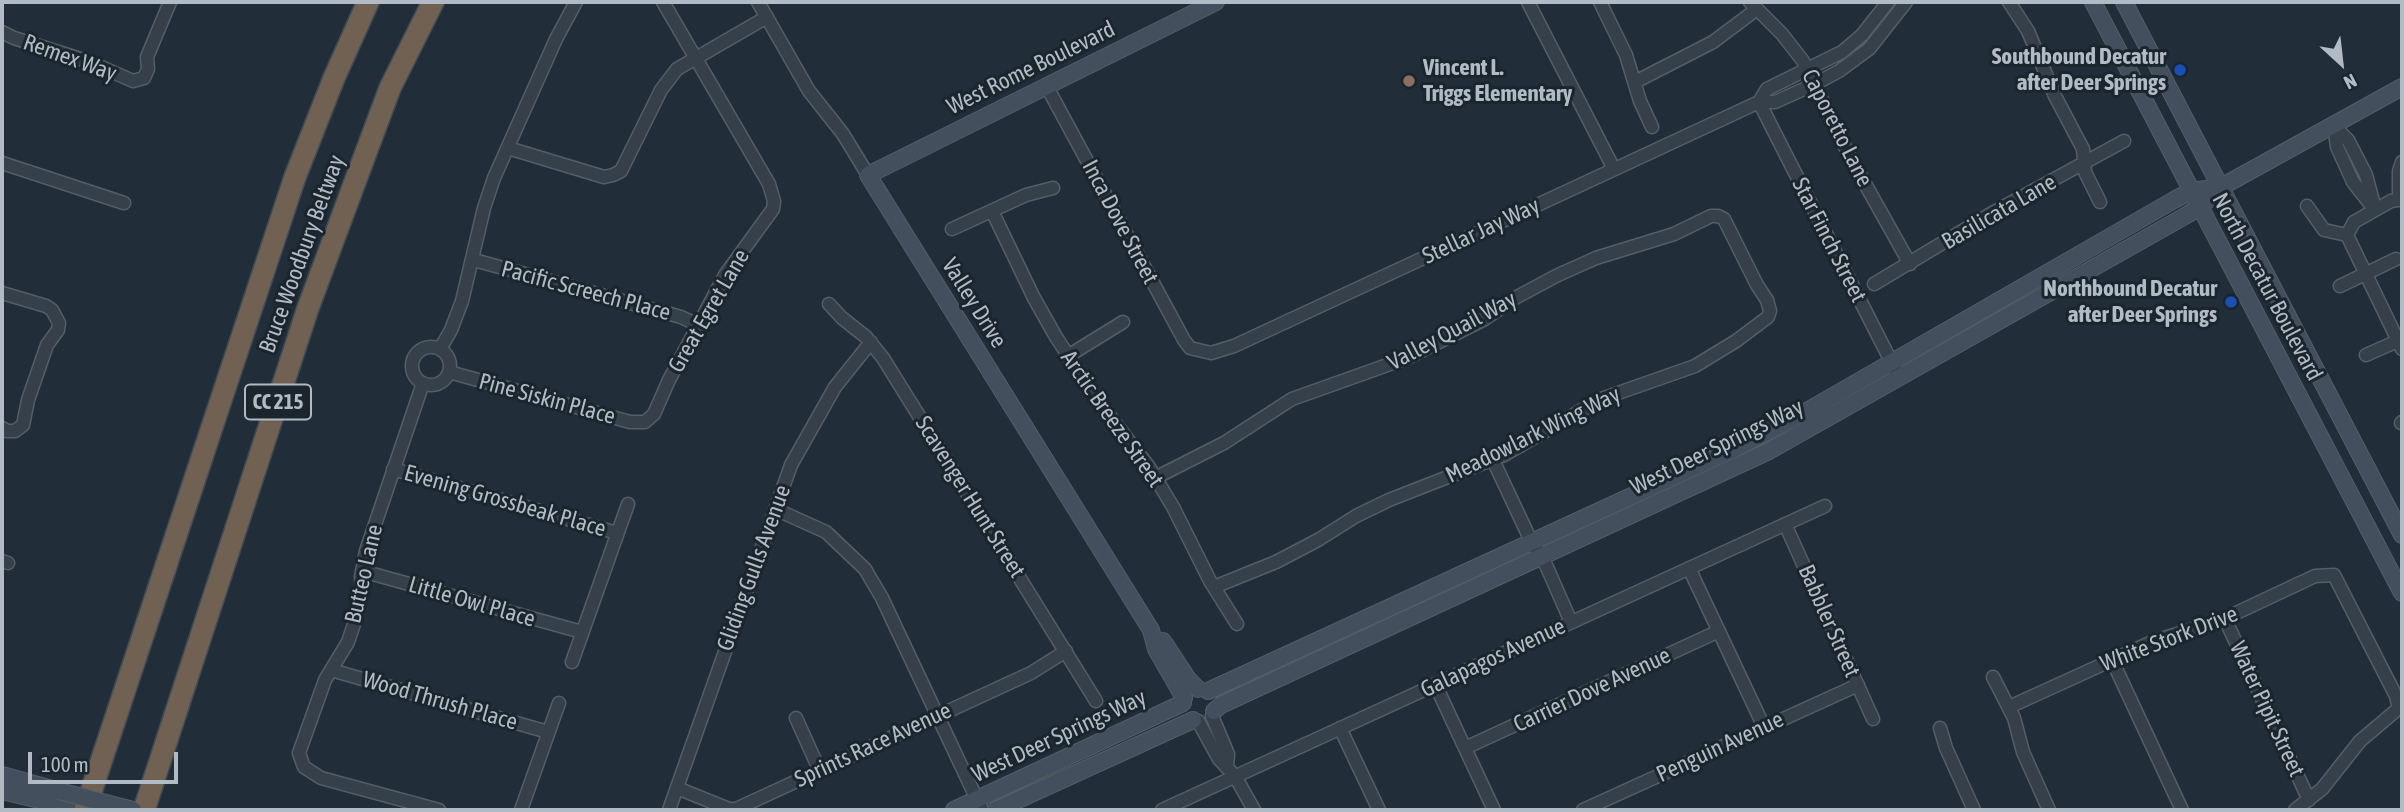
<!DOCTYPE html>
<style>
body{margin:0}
#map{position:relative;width:2404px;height:812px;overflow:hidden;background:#212e39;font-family:"Asap Condensed",sans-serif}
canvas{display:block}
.frame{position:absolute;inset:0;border:4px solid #b0bbc6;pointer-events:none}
.north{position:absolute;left:2306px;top:28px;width:70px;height:70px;-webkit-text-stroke:5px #1a252e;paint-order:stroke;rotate:153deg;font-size:19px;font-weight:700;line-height:28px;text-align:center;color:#b0bbc6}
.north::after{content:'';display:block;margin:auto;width:24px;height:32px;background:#b0bbc6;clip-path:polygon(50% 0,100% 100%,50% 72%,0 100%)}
.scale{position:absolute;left:28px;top:752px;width:150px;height:32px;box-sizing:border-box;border:4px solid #b0bbc6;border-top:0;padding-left:9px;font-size:21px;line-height:24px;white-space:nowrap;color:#b0bbc6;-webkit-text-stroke:5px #1a252e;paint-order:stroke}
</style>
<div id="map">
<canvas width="2404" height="812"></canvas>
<div class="frame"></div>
<div class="north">N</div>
<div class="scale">100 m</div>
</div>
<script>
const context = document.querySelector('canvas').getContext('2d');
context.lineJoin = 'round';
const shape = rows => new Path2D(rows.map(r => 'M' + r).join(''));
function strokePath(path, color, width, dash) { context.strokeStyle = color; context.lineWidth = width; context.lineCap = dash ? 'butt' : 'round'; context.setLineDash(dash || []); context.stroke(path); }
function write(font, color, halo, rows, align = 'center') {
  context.font = font + ' "Asap Condensed",sans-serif'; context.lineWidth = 6; context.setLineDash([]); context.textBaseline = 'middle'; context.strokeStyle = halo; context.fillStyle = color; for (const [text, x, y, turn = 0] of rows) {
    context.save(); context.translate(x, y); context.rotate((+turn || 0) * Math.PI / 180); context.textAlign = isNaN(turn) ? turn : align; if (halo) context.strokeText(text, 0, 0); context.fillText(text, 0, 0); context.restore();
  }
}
const street = shape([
 [758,2,809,91,843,134,868,175],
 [1528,2,1614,169],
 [1600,2,1626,55,1640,101,1652,127],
 [1750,2,1782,34,1803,61,1850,157,1910,264],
 [2009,2,2028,31,2055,96,2083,149,2085,172,2100,202],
 [2,32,14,38,90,62,133,81,144,78,148,69,147,57,170,2],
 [1635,82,1713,42,1757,9],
 [1046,85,1184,340,1190,348,1211,353,1234,346,1759,102,1775,102,1815,84,1839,71,1869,49,1906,2],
 [1759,102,1896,371],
 [1759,102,1767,89,1842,52,1862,35,1888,2],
 [2334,125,2337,147,2348,171,2353,182,2375,210],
 [2334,126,2348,140,2366,175,2374,205],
 [508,148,604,177,613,175,621,171,661,90,677,69,767,17],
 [2,163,124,203],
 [2402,199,2391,201,2354,222,2347,235,2402,349],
 [2399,200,2399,171,2402,162],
 [2307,206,2324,230,2347,235],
 [992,211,1034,298,1056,337,1096,398,1149,467,1173,507,1210,581,1237,624],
 [952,229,1026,195,1053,188],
 [474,260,681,317,698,325],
 [1874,284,1994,212,2124,141],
 [2340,286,2396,259],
 [2,293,46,306,52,310,59,323,58,330,47,345,28,400,23,425,15,431,7,431,2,428],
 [829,304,842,318,866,337,883,358,1096,701],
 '412 366a19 19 0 1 1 38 0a19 19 0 1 1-38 0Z',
 [440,349,451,330,462,301,484,208,494,178,556,39,576,2],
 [2366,355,2402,339],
 [1068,356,1123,322],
 [449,372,630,422,645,422,654,414,669,380,725,275,773,209,774,201,769,184,663,2],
 [423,383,366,551,361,577,362,591,354,624,348,642,325,680,299,753,304,767,321,778,439,810],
 [2401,423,2402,422],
 [1493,460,1532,543,1542,556,1571,622],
 [393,469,617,533],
 [1155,478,1224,443,1292,399,1407,358,1483,320,1515,298,1558,275,1596,258,1674,234,1711,216,1718,216,1724,219,1757,285,1767,300,1770,311,1768,317,1736,341,1695,366,1601,399,1504,455,1389,500,1356,516,1318,540,1276,562,1214,587],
 [775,509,826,532,865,569,882,598,982,810],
 [1785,524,1873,719],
 [2,561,8,563],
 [1689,568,1764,727],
 [362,571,582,632],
 [2225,619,2309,800],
 [2112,660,2182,810],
 [572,662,628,504],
 [331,670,548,732],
 [1993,677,2014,718,2023,752,2049,810],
 [1435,684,1494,810],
 [2009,707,2154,641,2215,623,2315,576,2334,575,2396,696,2399,708,2360,741,2322,789,2295,810],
 [1212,716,1228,754,1227,767],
 [796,718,819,769],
 [1198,721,1219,759,1235,776,1254,810],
 [1340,728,1379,810],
 [1940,728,1946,748,1974,810],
 [1465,748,1719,631],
 [677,788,729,809,736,809,1031,673,1066,651],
 [521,810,559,703],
 [669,810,791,465,835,387,871,342],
 [1162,810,1825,506],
 [1583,810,1858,685]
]);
const secondary = shape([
 [2093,2,2402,593],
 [2124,2,2402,535],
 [1163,641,1188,679,1198,689],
 [1208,691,1736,448,1800,415,2174,200,2191,191,2221,187],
 [1184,698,1156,649,1151,630,868,175,1216,2],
 [1214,711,1221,705,1769,451,2185,216,2200,207,2221,187,2402,87],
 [2,775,59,791],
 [2,791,81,810],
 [954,810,1183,703],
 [996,810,1193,720]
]);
const highway = shape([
 [85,810,295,177,334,78,368,2],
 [144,810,308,308,390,88,433,2]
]);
strokePath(street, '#535e67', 15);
strokePath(secondary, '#535e67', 18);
strokePath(highway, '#404b54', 24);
strokePath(street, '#35404a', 12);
strokePath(secondary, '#434f5d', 16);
strokePath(highway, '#706152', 21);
const secondaryBridge = shape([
 [59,791,133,810]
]);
strokePath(secondaryBridge, '#535e67', 18, []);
strokePath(secondaryBridge, '#434f5d', 16);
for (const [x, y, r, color] of [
 [2180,70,7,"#1a4fb4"],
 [1409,81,7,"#8d6e63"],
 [2231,302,7,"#1a4fb4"]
]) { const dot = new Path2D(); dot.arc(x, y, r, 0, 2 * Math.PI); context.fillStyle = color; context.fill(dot); strokePath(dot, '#1a252e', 2.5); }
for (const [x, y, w] of [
 [278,402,66]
]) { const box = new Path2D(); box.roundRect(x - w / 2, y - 17.5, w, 35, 5); context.fillStyle = '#1a252e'; context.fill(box); strokePath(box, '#b0bbc6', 2); }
write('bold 21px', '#b0bbc6', null, [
 ["CC 215",278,402]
]);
write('bold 23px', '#b0bbc6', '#1a252e', [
 ["Southbound Decatur",2166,57],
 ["after Deer Springs",2166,83],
 ["Vincent L.",1423,68,"left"],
 ["Triggs Elementary",1423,94,"left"],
 ["Northbound Decatur",2217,289],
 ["after Deer Springs",2217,315]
], 'right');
write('23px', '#b0bbc6', '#1a252e', [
 ["Remex Way",70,58,20],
 ["West Rome Boulevard",1031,68,-26],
 ["Caporetto Lane",1837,128,63],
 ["Basilicata Lane",1999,212,-30],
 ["Inca Dove Street",1120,222,62],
 ["Stellar Jay Way",1481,231,-25],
 ["Star Finch Street",1829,240,63],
 ["Bruce Woodbury Beltway",302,254,-70],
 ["North Decatur Boulevard",2267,287,62],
 ["Pacific Screech Place",586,291,15],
 ["Valley Drive",974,303,58],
 ["Great Egret Lane",709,311,-60],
 ["Valley Quail Way",1452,331,-28],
 ["Pine Siskin Place",547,399,15],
 ["Arctic Breeze Street",1112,419,55],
 ["Meadowlark Wing Way",1533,435,-26],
 ["West Deer Springs Way",1717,447,-26],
 ["Scavenger Hunt Street",970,497,58],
 ["Evening Grossbeak Place",505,501,16],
 ["Gliding Gulls Avenue",754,568,-70],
 ["Butteo Lane",364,574,-77],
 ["Little Owl Place",472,602,16],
 ["Babbler Street",1829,621,66],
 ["White Stork Drive",2169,639,-21],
 ["Galapagos Avenue",1493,658,-25],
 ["Carrier Dove Avenue",1592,690,-25],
 ["Wood Thrush Place",440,701,16],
 ["Water Pipit Street",2267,709,65],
 ["West Deer Springs Way",1059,736,-25],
 ["Sprints Race Avenue",873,745,-25],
 ["Penguin Avenue",1720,747,-25]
]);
</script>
